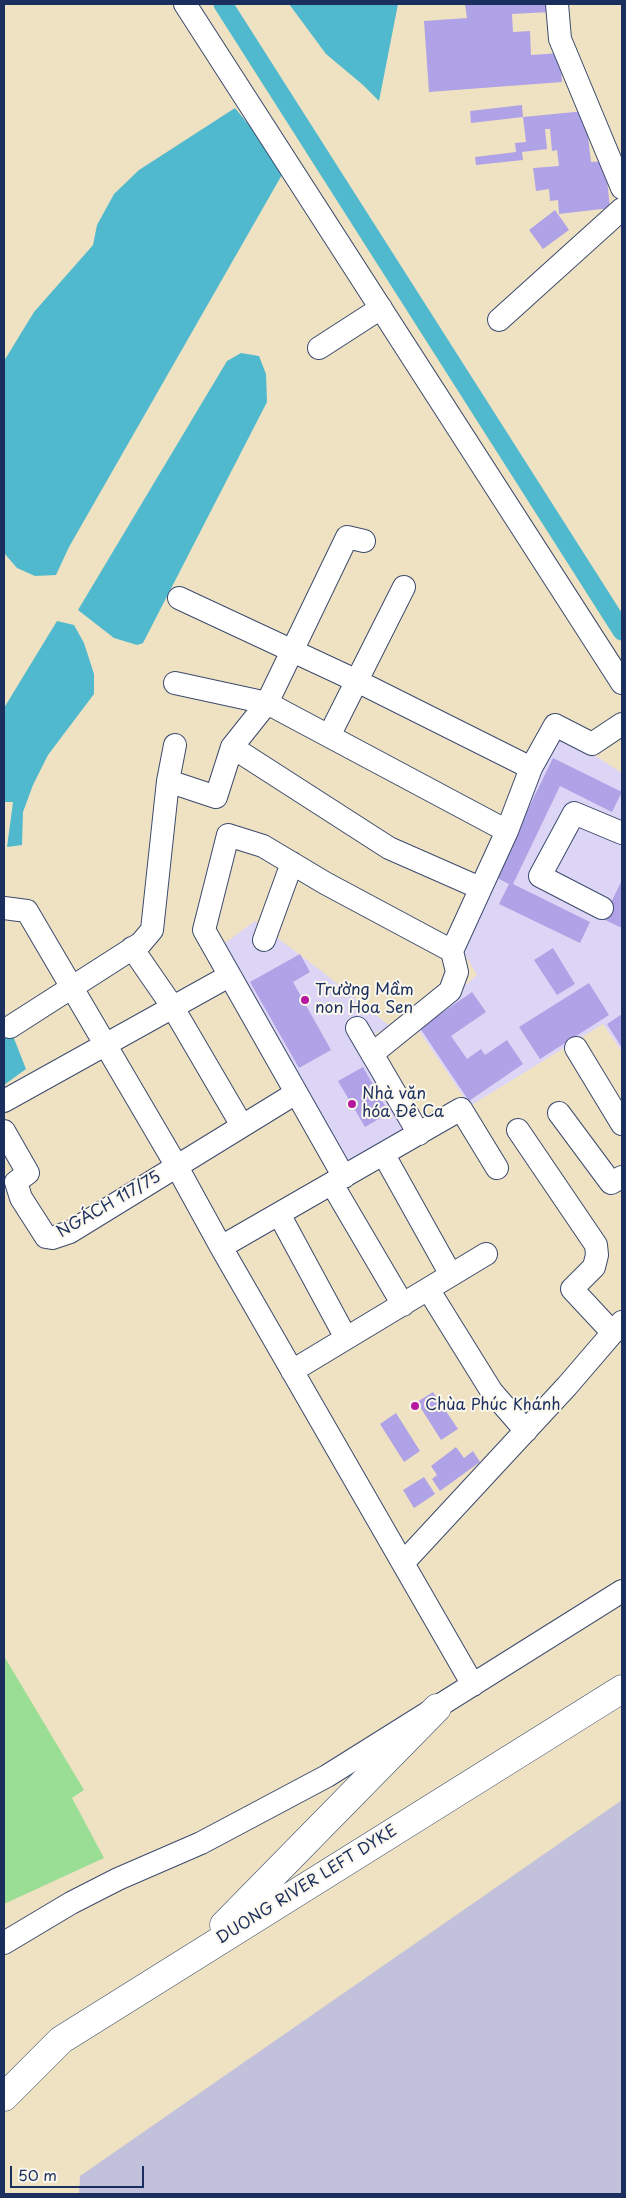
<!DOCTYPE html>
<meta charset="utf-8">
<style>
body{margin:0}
#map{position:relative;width:626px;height:2198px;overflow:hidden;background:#efe2c2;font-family:"Playpen Sans",sans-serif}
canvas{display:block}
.frame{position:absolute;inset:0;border:5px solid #1b2f5e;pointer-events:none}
.scale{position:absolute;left:10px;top:2166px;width:134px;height:22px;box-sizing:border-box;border:2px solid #1b2f5e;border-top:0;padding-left:6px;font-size:15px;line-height:18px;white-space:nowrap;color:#1b2f5e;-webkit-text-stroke:4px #fbf7ec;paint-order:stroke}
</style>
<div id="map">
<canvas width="626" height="2198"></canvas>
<div class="frame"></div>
<div class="scale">50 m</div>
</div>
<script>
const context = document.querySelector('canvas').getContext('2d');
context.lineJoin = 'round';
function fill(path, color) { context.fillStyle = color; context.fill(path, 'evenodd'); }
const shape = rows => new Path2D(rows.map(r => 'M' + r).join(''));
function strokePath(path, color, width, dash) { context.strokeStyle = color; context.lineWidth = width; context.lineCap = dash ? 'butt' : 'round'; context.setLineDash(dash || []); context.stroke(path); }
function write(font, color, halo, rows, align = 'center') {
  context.font = font + ' "Playpen Sans",sans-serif'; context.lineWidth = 4; context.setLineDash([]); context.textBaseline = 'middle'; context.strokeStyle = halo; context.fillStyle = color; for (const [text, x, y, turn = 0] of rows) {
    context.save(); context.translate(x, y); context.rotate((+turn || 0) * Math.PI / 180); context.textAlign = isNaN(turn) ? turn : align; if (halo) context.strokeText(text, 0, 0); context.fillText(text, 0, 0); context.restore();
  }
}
fill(shape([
 [558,732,622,773,622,1052,603,1024,470,1106,417,1028,477,975,461,948],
 [255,921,324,973,391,1027,356,1041,408,1133,348,1167,221,946]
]), '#ddd5f6');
fill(shape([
 [622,1800,622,2194,79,2194,80,2176]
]), '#c2c1dc');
fill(shape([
 [4,1656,84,1790,72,1798,104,1858,4,1904]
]), '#9ade96');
fill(shape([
 [289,4,398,4,379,101,363,85,326,54],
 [235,108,263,142,283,173,69,547,56,575,35,576,17,568,4,553,4,361,34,312,93,245,97,225,114,194,139,170],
 [241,353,259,356,266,374,267,402,143,643,137,645,114,638,78,610,227,361],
 [57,621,74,625,84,643,94,674,94,694,48,755,33,785,23,812,22,845,7,847,13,802,4,802,4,708],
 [4,1026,13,1036,26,1069,4,1085]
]), '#51b9ce');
strokePath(shape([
 [223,4,622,631]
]), '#51b9ce', 19);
fill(shape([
 [465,4,551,4,551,12,512,14,513,32,530,31,531,55,560,53,562,82,429,92,424,21,467,18],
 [522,105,523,117,585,111,591,162,605,161,610,208,559,214,558,200,550,201,549,189,536,191,533,168,559,166,557,150,552,151,550,129,545,129,547,149,522,152,523,160,476,165,475,157,516,152,515,143,526,142,523,117,471,123,470,111],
 [555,210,569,230,543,249,529,230],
 [553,758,622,792,612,812,560,786,513,884,590,922,580,943,499,904,509,884,495,877],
 [622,880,622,928,603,919],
 [553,948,575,984,557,995,534,960],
 [300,954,310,972,293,982,331,1050,299,1068,250,982],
 [589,983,609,1015,540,1059,519,1027],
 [472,992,486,1012,451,1036,467,1059,481,1049,485,1055,507,1040,523,1064,469,1101,420,1028],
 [622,1014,622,1048,607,1024],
 [363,1067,389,1113,365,1127,338,1081],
 [433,1392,458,1429,441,1440,417,1402],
 [396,1413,420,1451,404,1462,380,1424],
 [456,1447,464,1458,473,1451,480,1462,440,1491,432,1479,437,1475,431,1466],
 [424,1477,435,1494,414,1508,403,1490]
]), '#b0a2e6');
const minor = shape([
 [185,4,622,683],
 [557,4,560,39,622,188],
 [499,320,622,209],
 [319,348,381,308],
 [179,598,357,681,531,768],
 [175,683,267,703,507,831],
 [329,736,404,587],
 [232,747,389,848,480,888],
 [168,781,216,797,232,747,267,703,347,537,364,541],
 [4,908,27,911,176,1165,221,1247,473,1685],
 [602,908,540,876,574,813,622,833],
 [264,940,292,863],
 [132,948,172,1006,241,1124],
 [10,1027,141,943,152,930,168,781,175,745],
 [357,1028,419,1134],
 [576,1048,622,1124],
 [372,1054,450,991,457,972,452,951,507,831,531,768,555,725,592,744,622,724],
 [4,1101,229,976],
 [559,1113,611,1183,622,1177],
 [518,1130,596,1245,597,1255,594,1267,572,1289,613,1333],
 [4,1131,28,1173,16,1182,21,1198,46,1237,52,1238,70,1232,296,1093],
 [384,1155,451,1275],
 [344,1177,204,930,228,835,263,846,325,883,452,951],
 [332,1184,403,1305],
 [279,1214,346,1338],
 [221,1247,461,1109,497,1168],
 [428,1289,492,1392,526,1431],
 [292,1371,486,1254],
 [403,1563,567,1386,622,1322],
 [4,1943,71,1903,118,1879,201,1843,327,1776,622,1591]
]);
const major = shape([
 [224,1925,437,1708],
 [4,2097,61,2040,622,1689]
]);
strokePath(minor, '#3b4a6d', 24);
strokePath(major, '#3b4a6d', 29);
strokePath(minor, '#fff', 22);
strokePath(major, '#fff', 28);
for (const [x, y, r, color] of [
 [305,1000,5,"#b5179e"],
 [352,1104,5,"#b5179e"],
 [415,1406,5,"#b5179e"]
]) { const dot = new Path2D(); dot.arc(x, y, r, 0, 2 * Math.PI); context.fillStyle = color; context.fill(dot); strokePath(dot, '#fbf7ec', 2); }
write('16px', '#1b2f5e', '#fbf7ec', [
 ["Trường Mầm",315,991],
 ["non Hoa Sen",315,1009],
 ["Nhà văn",362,1095],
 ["hóa Đê Ca",362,1113],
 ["Chùa Phúc Khánh",425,1406]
], 'left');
write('16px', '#1b2f5e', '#fbf7ec', [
 ["NGÁCH 117/75",109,1205,-30],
 ["DUONG RIVER LEFT DYKE",307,1885,-32]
]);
</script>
